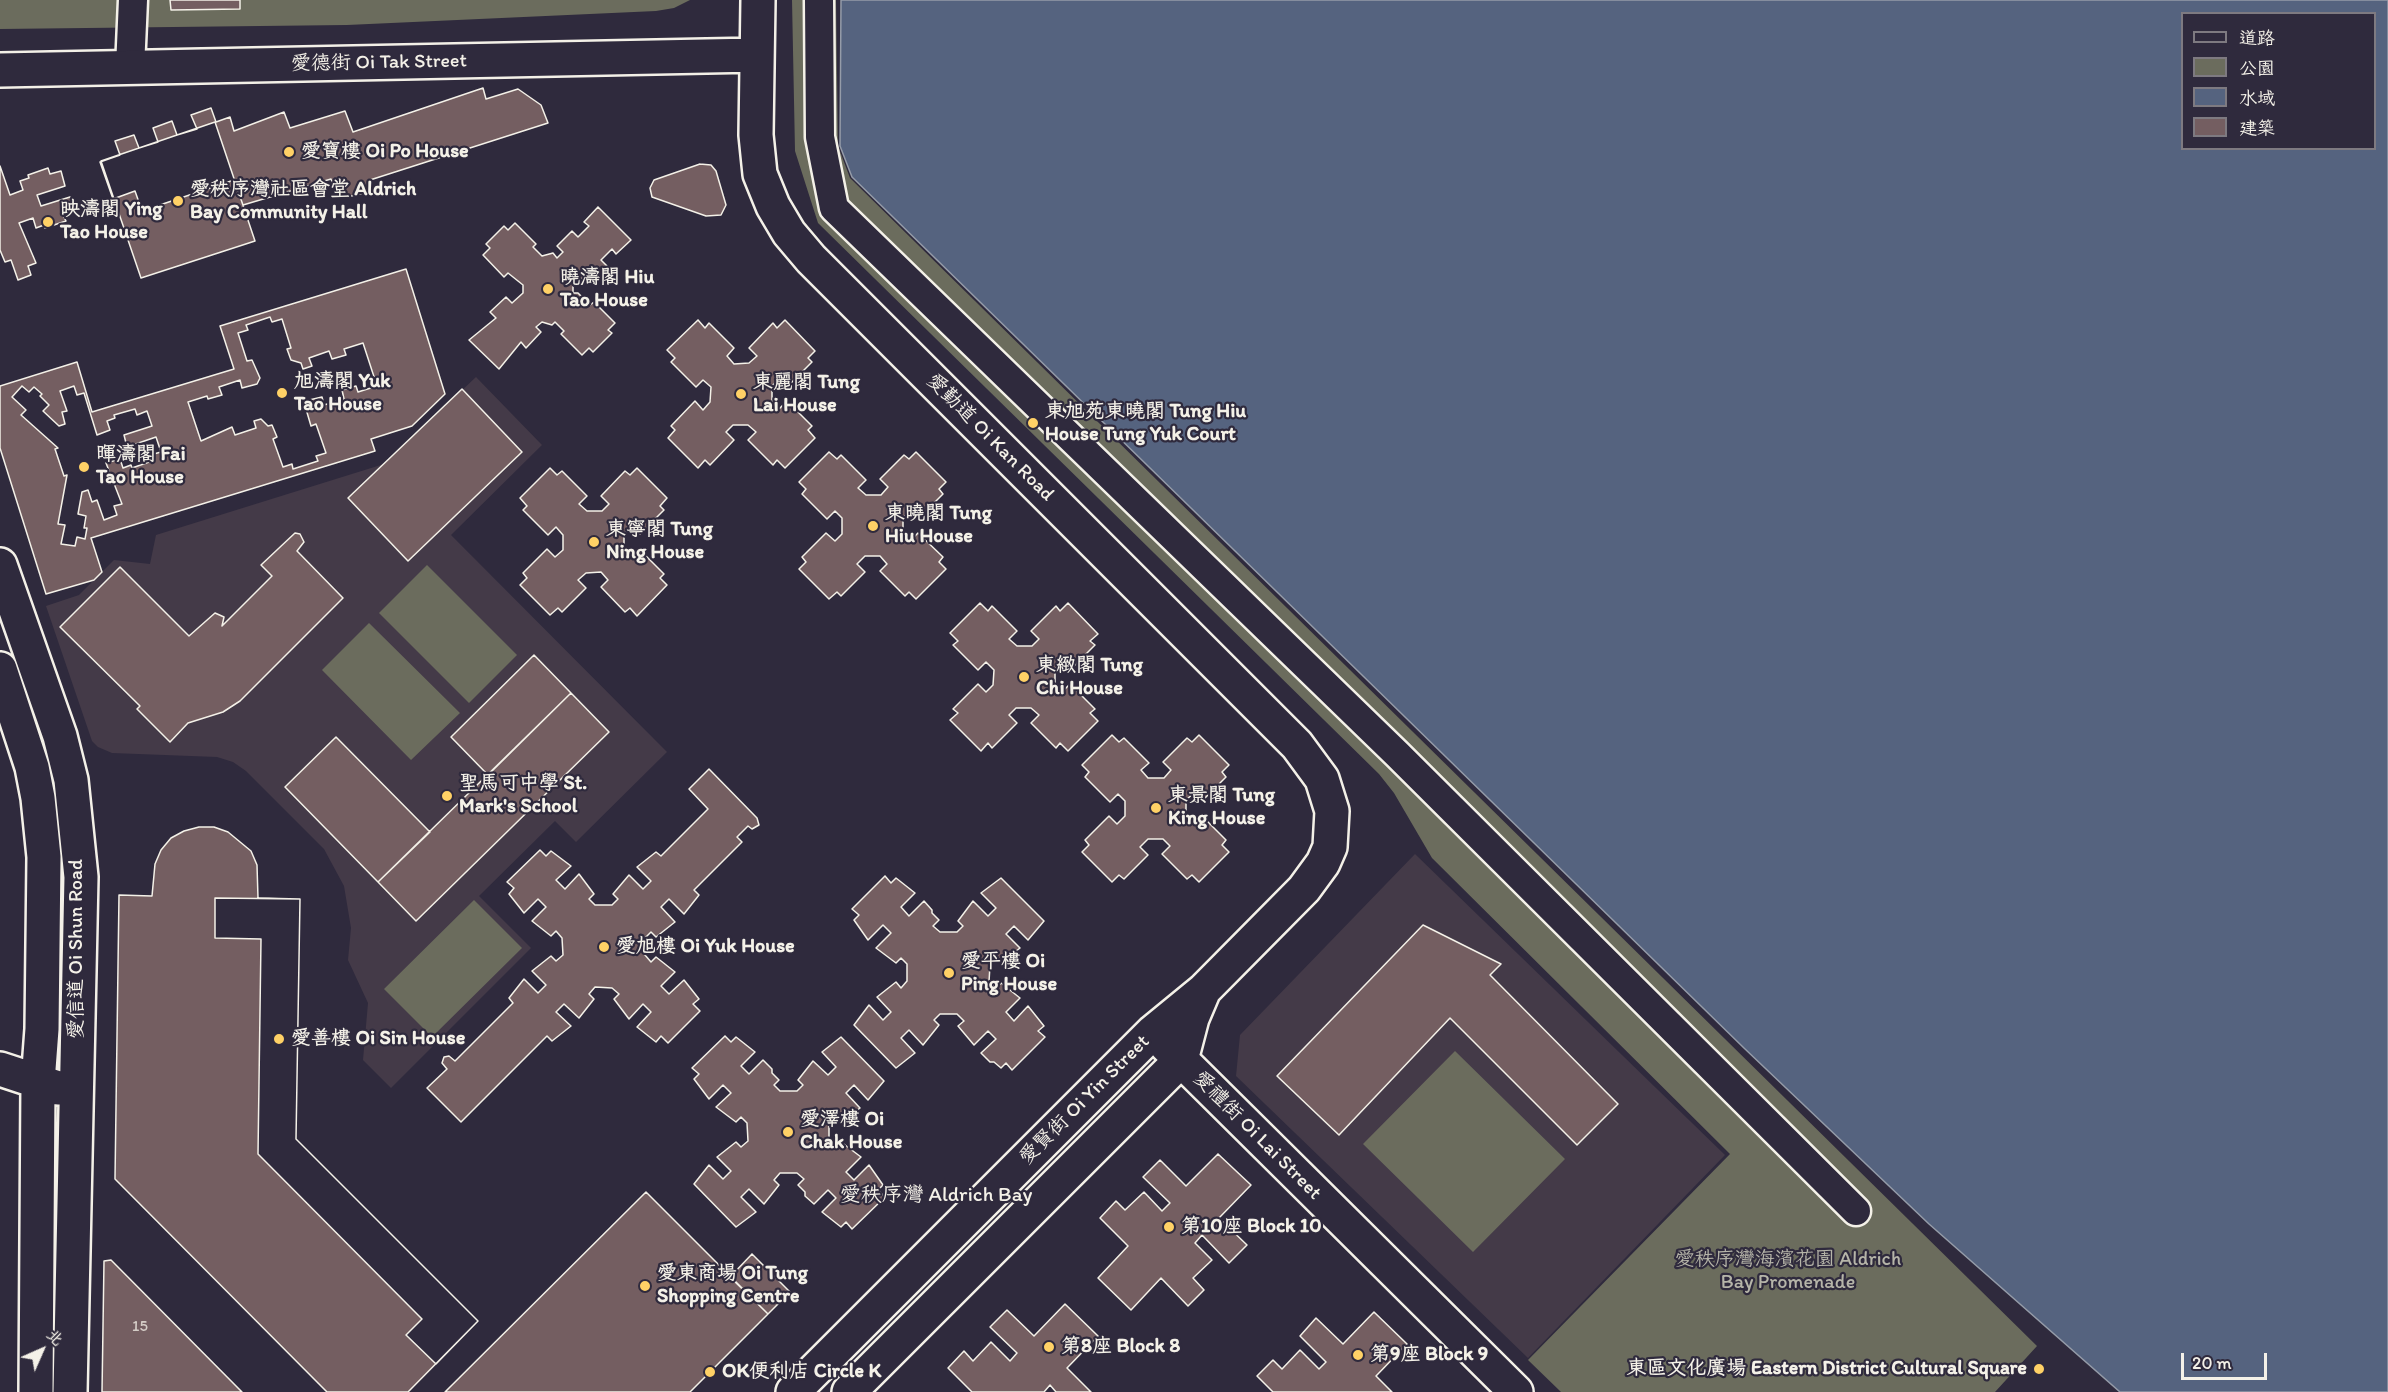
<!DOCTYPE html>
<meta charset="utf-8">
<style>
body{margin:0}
#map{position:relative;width:2388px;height:1392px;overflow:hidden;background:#2f2a3d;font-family:Itim,"LXGW WenKai TC",sans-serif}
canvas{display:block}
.legend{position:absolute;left:2181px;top:12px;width:195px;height:138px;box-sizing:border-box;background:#2f2a3d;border:2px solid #7e7a81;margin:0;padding:8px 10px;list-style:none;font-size:18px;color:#f4f1e8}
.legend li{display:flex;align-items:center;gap:12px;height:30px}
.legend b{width:30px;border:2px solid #7e7a81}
.north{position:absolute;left:12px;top:1320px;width:60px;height:60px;-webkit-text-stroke:4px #2f2a3d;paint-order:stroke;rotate:45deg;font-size:16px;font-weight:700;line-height:24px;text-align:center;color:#f4f1e8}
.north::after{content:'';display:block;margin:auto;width:21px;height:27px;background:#f4f1e8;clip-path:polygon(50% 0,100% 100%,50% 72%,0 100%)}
.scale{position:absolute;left:2181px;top:1353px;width:86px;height:27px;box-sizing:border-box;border:3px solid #f4f1e8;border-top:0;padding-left:8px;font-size:18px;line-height:21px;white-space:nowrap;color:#f4f1e8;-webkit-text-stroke:4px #2f2a3d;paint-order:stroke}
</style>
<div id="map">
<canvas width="2388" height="1392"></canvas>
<ul class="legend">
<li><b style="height:8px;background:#2f2a3d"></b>道路</li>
<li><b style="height:16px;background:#6b6c5d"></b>公園</li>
<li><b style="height:16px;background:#55637f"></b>水域</li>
<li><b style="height:16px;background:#745e61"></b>建築</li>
</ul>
<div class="north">北</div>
<div class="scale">20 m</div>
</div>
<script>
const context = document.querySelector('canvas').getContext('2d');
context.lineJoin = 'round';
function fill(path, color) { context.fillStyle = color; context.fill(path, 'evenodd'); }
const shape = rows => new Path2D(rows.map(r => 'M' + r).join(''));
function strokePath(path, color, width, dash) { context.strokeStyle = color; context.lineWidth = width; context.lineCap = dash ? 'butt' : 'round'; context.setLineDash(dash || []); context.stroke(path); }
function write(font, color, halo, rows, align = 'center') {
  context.font = font + ' Itim,"LXGW WenKai TC",sans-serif'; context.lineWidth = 4.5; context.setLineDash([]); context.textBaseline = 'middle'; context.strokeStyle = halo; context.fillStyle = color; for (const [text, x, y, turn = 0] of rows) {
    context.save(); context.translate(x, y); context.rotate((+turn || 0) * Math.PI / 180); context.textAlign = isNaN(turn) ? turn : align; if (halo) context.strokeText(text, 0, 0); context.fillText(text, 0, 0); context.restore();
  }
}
fill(shape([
 [476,377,542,445,451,535,667,752,576,842,555,821,479,896,531,948,391,1088,363,1060,368,1003,348,960,351,928,344,886,324,849,246,771,233,762,217,757,112,753,98,747,92,741,46,606,79,595,114,560,150,564,156,535,384,464],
 [1415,854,1725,1155,1528,1358,1236,1076,1240,1035],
 [1423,925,1500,964,1490,975,1618,1103,1577,1145,1450,1018,1339,1135,1277,1076]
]), '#443a48');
fill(shape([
 [0,0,690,0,674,8,656,11,347,25,0,29],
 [792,0,836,0,838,146,850,178,2037,1346,1995,1392,1561,1392,1528,1360,1730,1154,1432,858,1394,793,1379,774,818,223,795,151],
 [427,565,517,655,469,703,379,613],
 [369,623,460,713,411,760,322,670],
 [474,900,522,948,432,1037,384,989],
 [1455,1051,1565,1159,1473,1252,1363,1144]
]), '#6b6c5d');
const water = shape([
 [841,0,2388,0,2388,1392,2120,1392,1929,1224,1745,1049,852,177,840,146,841,0],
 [2182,14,2374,14,2374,148,2182,148,2182,14]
]);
fill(water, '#55637f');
strokePath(water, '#959ca9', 1.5);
const building = shape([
 [170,0,240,0,240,9,171,10,170,0],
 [483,88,486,99,518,89,541,105,548,123,370,180,368,192,343,198,336,192,331,179,243,205,234,180,142,211,135,191,113,199,100,162,120,155,115,141,134,135,139,148,158,142,153,128,172,121,177,135,197,129,191,115,211,108,216,122,230,117,234,131,284,112,290,128,345,111,353,132,483,88],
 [215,122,255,241,141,278,101,161,215,122],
 [700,164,711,165,716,171,726,205,721,215,706,216,652,197,650,188,654,180,700,164],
 [0,166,10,195,23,190,20,181,29,178,28,175,48,168,50,174,61,171,65,186,37,195,41,206,70,197,75,211,63,215,66,221,45,228,44,225,36,228,33,218,19,223,36,263,28,266,31,275,18,280,11,260,5,262,0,250,0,166],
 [598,207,631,240,616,254,612,249,601,260,607,266,592,281,586,275,573,286,573,293,578,293,590,305,594,302,615,323,608,330,612,333,593,352,589,348,582,355,561,334,564,331,555,322,552,325,542,322,536,327,541,332,526,348,521,342,499,369,469,340,496,318,490,312,506,297,512,303,523,293,523,285,508,273,504,277,483,255,490,248,486,244,504,226,508,230,515,223,536,244,533,247,542,256,553,253,557,258,563,252,557,246,572,231,578,237,589,226,584,222,598,207],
 [406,269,445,394,412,426,371,439,375,451,91,538,102,572,94,580,46,594,0,448,0,386,77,362,92,412,234,369,220,326,406,269],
 [270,317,272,322,282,319,291,348,287,349,291,360,301,363,303,369,312,366,309,358,329,351,332,359,346,355,344,349,363,343,377,386,358,392,356,386,342,390,344,399,324,405,322,397,305,401,301,407,306,409,311,426,316,424,326,453,316,456,318,461,293,469,292,464,283,467,273,439,277,437,272,425,268,426,261,419,254,421,256,428,235,435,232,427,201,441,188,402,207,396,208,399,222,395,219,387,240,380,242,388,257,384,260,378,252,360,247,361,238,333,248,330,246,325,270,317],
 [698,320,705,328,709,323,734,348,727,356,734,364,749,363,757,356,749,348,773,323,777,328,785,320,815,351,808,358,812,362,787,387,779,379,772,386,772,401,779,409,787,401,812,426,808,430,815,438,785,468,777,460,773,465,748,440,756,432,748,425,733,425,726,432,734,440,710,465,705,460,698,468,668,438,675,430,671,426,695,401,703,410,710,402,711,387,703,380,696,387,671,362,675,358,667,350,698,320],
 [22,386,29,392,34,387,42,394,40,396,49,405,43,411,59,426,65,424,62,412,67,411,60,391,74,386,77,395,84,393,97,435,110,430,107,421,115,418,114,415,135,409,137,415,147,411,152,426,124,435,127,447,156,437,161,452,150,455,152,461,132,468,131,465,123,468,120,459,106,463,122,504,114,506,117,515,104,520,97,500,92,502,88,490,82,492,78,514,86,516,84,528,87,528,85,539,77,537,75,546,61,544,65,525,58,524,67,475,64,476,55,449,58,448,21,415,26,410,12,397,22,386],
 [462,389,522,452,408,561,348,498,462,389],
 [829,452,837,459,841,455,866,480,858,488,866,495,881,495,888,487,880,479,904,455,909,459,916,452,946,482,939,489,943,494,919,518,911,510,903,518,903,533,911,540,918,533,943,557,939,562,946,569,916,599,909,592,905,596,880,571,887,564,880,556,865,556,857,564,865,572,841,596,837,592,829,599,799,569,806,562,802,557,826,533,835,541,842,534,842,518,835,511,827,519,802,494,806,489,799,482,829,452],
 [550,468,557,475,562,471,587,496,579,504,587,511,602,511,609,504,601,496,625,471,630,475,637,468,667,498,660,506,664,510,640,534,632,526,624,534,624,549,632,556,639,549,664,574,660,578,667,585,637,616,630,608,625,612,601,587,608,580,601,572,586,573,578,580,586,588,562,612,558,608,550,615,520,585,527,578,523,573,547,549,555,557,563,550,563,535,556,527,548,535,523,510,527,506,520,498,550,468],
 [295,533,300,534,304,542,297,551,343,598,240,701,223,712,188,723,170,742,137,709,140,706,60,627,120,567,189,636,215,613,224,617,222,626,272,576,261,565,295,533],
 [980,603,988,611,992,606,1017,631,1009,639,1017,646,1032,646,1039,639,1031,631,1056,606,1060,611,1068,603,1098,634,1090,641,1095,645,1070,670,1062,662,1055,669,1055,684,1062,692,1070,684,1095,709,1090,713,1098,721,1068,751,1060,743,1056,748,1031,723,1039,715,1031,708,1016,708,1009,715,1017,723,992,748,988,743,981,751,950,720,958,713,953,709,978,684,986,692,993,685,994,670,986,662,978,670,953,645,958,641,950,633,980,603],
 [534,655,571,693,488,775,451,737,534,655],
 [571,693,609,732,416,921,378,882,571,693],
 [1112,735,1119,742,1124,738,1149,763,1141,770,1148,778,1164,778,1171,770,1163,762,1187,738,1192,742,1199,735,1229,765,1222,772,1226,777,1202,801,1194,793,1186,800,1186,816,1194,823,1201,815,1226,840,1222,845,1229,852,1199,882,1192,875,1187,879,1162,854,1170,846,1163,839,1148,839,1140,847,1148,855,1124,879,1119,875,1112,882,1082,852,1089,845,1085,840,1109,816,1117,824,1125,816,1125,801,1118,794,1110,802,1085,777,1089,772,1082,765,1112,735],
 [336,737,430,832,378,882,285,787,336,737],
 [709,769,757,818,759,825,752,829,748,826,737,837,742,842,694,890,699,895,684,914,669,899,661,907,675,922,656,937,651,932,645,938,645,955,651,962,656,957,675,972,661,986,669,994,684,980,699,999,693,1004,700,1011,668,1043,661,1036,656,1042,637,1027,651,1012,643,1004,629,1019,614,999,619,994,612,988,595,987,589,994,594,999,579,1018,564,1004,556,1012,571,1026,552,1041,547,1036,461,1122,427,1088,447,1069,442,1063,444,1057,449,1056,455,1061,513,1003,509,998,524,979,538,993,546,985,532,971,551,956,556,961,563,955,562,938,556,931,551,936,532,921,546,907,538,899,524,913,509,894,514,888,507,882,540,850,546,856,551,851,571,866,556,880,565,889,579,874,594,894,589,899,595,905,612,905,618,899,613,894,629,875,643,889,651,881,637,867,656,852,661,856,708,809,689,789,709,769],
 [199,827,214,827,228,832,251,851,257,865,258,898,300,899,296,1139,478,1321,408,1392,327,1392,115,1179,119,895,152,896,155,864,161,850,171,838,184,831,199,827],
 [885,876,891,883,896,878,915,893,901,907,909,916,924,901,932,910,932,913,939,920,933,926,940,932,957,932,963,926,958,921,973,901,988,916,996,908,981,893,1001,878,1044,921,1028,940,1014,926,1006,934,1020,948,1001,963,996,958,990,965,989,982,996,988,1001,983,1020,998,1006,1012,1014,1021,1028,1006,1044,1026,1038,1031,1045,1037,1012,1070,1006,1063,1001,1068,994,1062,990,1062,981,1053,996,1039,988,1031,974,1045,958,1026,964,1021,957,1014,940,1014,934,1020,939,1025,923,1045,909,1030,901,1038,915,1053,896,1068,854,1025,869,1005,883,1020,891,1012,877,997,896,982,901,988,907,981,907,964,901,958,896,963,876,948,891,933,883,925,868,940,854,920,859,915,852,909,885,876],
 [215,898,300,899,296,1139,478,1321,436,1364,406,1335,422,1319,258,1154,261,939,215,938,215,898],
 [1423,925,1501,964,1490,975,1618,1104,1577,1145,1450,1018,1339,1135,1277,1076,1423,925],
 [725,1036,731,1042,736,1037,755,1052,741,1066,749,1074,763,1060,772,1069,772,1073,779,1080,774,1085,780,1091,797,1091,803,1085,798,1080,813,1061,828,1075,836,1067,822,1052,841,1037,884,1081,868,1100,854,1085,846,1093,860,1108,841,1123,836,1117,829,1124,829,1141,836,1148,841,1142,861,1157,846,1172,854,1180,869,1165,883,1185,878,1190,885,1197,852,1229,846,1222,841,1227,822,1212,836,1198,828,1190,814,1204,805,1196,805,1192,798,1185,804,1179,797,1173,780,1173,774,1180,779,1185,764,1204,749,1189,741,1197,756,1212,736,1227,694,1184,709,1165,723,1179,731,1171,717,1157,736,1142,741,1147,748,1141,747,1123,741,1117,736,1122,716,1107,731,1093,723,1085,709,1099,694,1079,699,1074,692,1068,725,1036],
 [1218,1154,1251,1185,1219,1218,1247,1245,1229,1263,1202,1235,1195,1243,1212,1260,1193,1278,1204,1290,1188,1306,1161,1278,1131,1310,1098,1278,1128,1246,1100,1218,1116,1201,1125,1210,1144,1192,1162,1211,1170,1203,1143,1177,1160,1160,1186,1186,1218,1154],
 [646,1192,768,1314,690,1392,445,1392,646,1192],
 [752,1254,790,1292,768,1314,730,1277,752,1254],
 [111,1260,242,1392,102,1392,104,1261,111,1260],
 [1065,1304,1098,1336,1067,1368,1091,1392,1056,1392,1050,1385,1044,1392,972,1392,948,1368,964,1351,973,1361,991,1342,1010,1361,1017,1353,990,1327,1007,1310,1034,1336,1065,1304],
 [1374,1312,1407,1344,1376,1376,1392,1392,1273,1392,1257,1376,1273,1360,1282,1369,1300,1350,1319,1369,1326,1362,1300,1336,1316,1318,1343,1344,1374,1312]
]);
fill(building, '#745e61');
strokePath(building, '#f4f1e8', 1.5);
const street = shape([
 [819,0,820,137,834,208,1397,754,1856,1211],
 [130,68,133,0]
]);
const secondary = shape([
 [758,0,756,135,760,174,773,206,789,233,811,259,1297,745,1322,779,1332,811,1330,847,1323,863,1304,889,1203,991,1153,1032,793,1392],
 [0,70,757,55],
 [0,565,60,736,71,780,81,877,70,1392],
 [0,669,32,767,38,798,44,857,42,1029,38,1082,36,1392],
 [1166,1045,1516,1392],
 [0,1069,58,1088],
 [849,1392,1181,1060,1192,1018,1203,992]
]);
strokePath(street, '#f4f1e8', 33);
strokePath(secondary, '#f4f1e8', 38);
strokePath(street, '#2f2a3d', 28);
strokePath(secondary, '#2f2a3d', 33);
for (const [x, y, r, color] of [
 [289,152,6,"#ffd166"],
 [178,201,6,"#ffd166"],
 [48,222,6,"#ffd166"],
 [548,289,6,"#ffd166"],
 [282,393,6,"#ffd166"],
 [741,394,6,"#ffd166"],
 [1033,423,6,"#ffd166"],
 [84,467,6,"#ffd166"],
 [873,526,6,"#ffd166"],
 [594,542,6,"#ffd166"],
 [1024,677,6,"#ffd166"],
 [447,796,6,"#ffd166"],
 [1156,808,6,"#ffd166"],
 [604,947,6,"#ffd166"],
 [949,973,6,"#ffd166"],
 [279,1039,6,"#ffd166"],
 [788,1132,6,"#ffd166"],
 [1169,1227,6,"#ffd166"],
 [645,1286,6,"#ffd166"],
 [1049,1347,6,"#ffd166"],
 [1358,1355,6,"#ffd166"],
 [2039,1369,6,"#ffd166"],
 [710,1372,6,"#ffd166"]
]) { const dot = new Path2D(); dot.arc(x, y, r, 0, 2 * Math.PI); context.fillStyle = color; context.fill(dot); strokePath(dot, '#2f2a3d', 2); }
write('16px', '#d4ccc6', null, [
 ["15",140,1327]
]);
write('20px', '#f4f1e8', '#2f2a3d', [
 ["愛德街 Oi Tak Street",379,63,-1],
 ["愛勤道 Oi Kan Road",990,438,45],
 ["愛信道 Oi Shun Road",77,949,-90],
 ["愛賢街 Oi Yin Street",1085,1100,-45],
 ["愛禮街 Oi Lai Street",1257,1136,45]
]);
write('bold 20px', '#f4f1e8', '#2f2a3d', [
 ["愛寶樓 Oi Po House",301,152],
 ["愛秩序灣社區會堂 Aldrich",190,190],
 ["Bay Community Hall",190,213],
 ["映濤閣 Ying",60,210],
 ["Tao House",60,233],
 ["曉濤閣 Hiu",560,278],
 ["Tao House",560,301],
 ["旭濤閣 Yuk",294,382],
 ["Tao House",294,405],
 ["東麗閣 Tung",753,383],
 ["Lai House",753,406],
 ["東旭苑東曉閣 Tung Hiu",1045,412],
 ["House Tung Yuk Court",1045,435],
 ["暉濤閣 Fai",96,455],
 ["Tao House",96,478],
 ["東曉閣 Tung",885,514],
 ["Hiu House",885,537],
 ["東寧閣 Tung",606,530],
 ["Ning House",606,553],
 ["東緻閣 Tung",1036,666],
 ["Chi House",1036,689],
 ["聖馬可中學 St.",459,784],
 ["Mark's School",459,807],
 ["東景閣 Tung",1168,796],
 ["King House",1168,819],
 ["愛旭樓 Oi Yuk House",616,947],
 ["愛平樓 Oi",961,962],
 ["Ping House",961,985],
 ["愛善樓 Oi Sin House",291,1039],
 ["愛澤樓 Oi",800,1120],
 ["Chak House",800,1143],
 ["第10座 Block 10",1181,1227],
 ["愛東商場 Oi Tung",657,1274],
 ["Shopping Centre",657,1297],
 ["第8座 Block 8",1061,1347],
 ["第9座 Block 9",1370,1355],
 ["東區文化廣場 Eastern District Cultural Square",2027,1369,"right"],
 ["OK便利店 Circle K",722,1372]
], 'left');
write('20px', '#b6b5a9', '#2f2a3d', [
 ["愛秩序灣海濱花園 Aldrich",1788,1260],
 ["Bay Promenade",1788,1283]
]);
write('21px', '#f4f1e8', '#2f2a3d', [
 ["愛秩序灣 Aldrich Bay",936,1196]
]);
</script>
